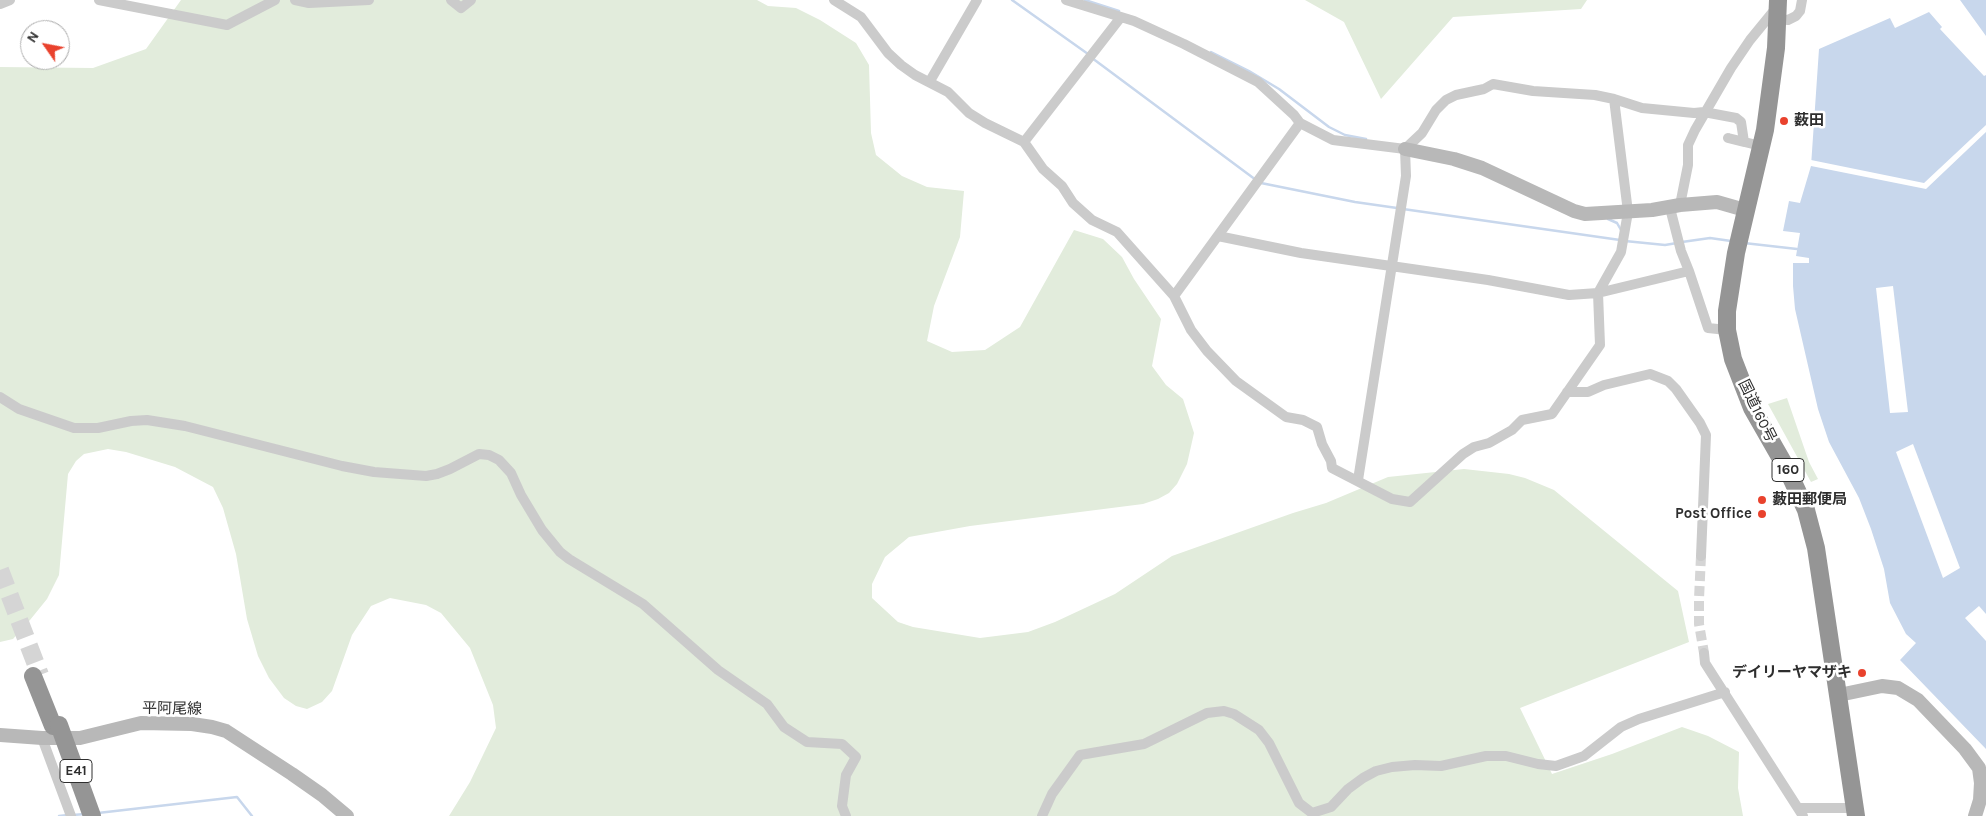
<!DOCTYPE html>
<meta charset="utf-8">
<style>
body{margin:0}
#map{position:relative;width:1986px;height:816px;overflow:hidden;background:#fff;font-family:Karla,sans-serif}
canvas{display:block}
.north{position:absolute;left:20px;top:20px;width:50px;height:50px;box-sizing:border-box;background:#fff;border:1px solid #ababab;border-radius:50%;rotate:303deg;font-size:14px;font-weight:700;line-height:20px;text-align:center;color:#2e2e2e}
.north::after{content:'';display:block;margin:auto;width:18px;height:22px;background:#e9422d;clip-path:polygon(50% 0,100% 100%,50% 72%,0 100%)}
</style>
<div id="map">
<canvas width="1986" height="816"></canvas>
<div class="north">N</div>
</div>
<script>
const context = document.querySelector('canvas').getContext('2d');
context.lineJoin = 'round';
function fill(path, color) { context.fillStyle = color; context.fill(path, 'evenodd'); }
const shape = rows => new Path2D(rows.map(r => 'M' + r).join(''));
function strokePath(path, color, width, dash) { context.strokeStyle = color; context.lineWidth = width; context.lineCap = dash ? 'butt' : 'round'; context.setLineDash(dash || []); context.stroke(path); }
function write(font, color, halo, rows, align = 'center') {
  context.font = font + ' Karla,"Noto Sans JP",sans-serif'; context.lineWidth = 5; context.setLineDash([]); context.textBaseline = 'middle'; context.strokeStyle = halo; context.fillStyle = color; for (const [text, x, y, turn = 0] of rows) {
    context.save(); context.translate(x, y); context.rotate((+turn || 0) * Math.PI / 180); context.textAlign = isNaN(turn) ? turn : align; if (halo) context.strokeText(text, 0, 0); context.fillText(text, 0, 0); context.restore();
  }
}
fill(shape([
 [181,0,757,0,768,6,796,8,820,20,856,43,869,65,871,133,876,155,902,176,927,187,964,191,960,237,934,306,927,341,952,352,985,350,1020,327,1074,230,1103,239,1122,257,1134,279,1161,319,1152,366,1166,385,1183,399,1194,433,1187,464,1177,484,1169,493,1158,499,1143,504,970,526,909,537,885,557,872,584,872,598,898,622,913,627,980,638,1028,632,1055,622,1115,594,1172,556,1293,513,1326,503,1388,477,1464,469,1509,474,1525,478,1554,490,1678,591,1689,642,1520,708,1552,774,1612,754,1682,727,1708,736,1739,752,1738,788,1743,816,449,816,470,782,496,728,493,705,470,648,441,613,426,605,390,598,371,606,352,635,332,691,322,702,307,709,296,706,284,698,269,678,258,656,247,619,236,554,223,508,213,487,175,467,126,452,108,449,84,454,76,461,68,474,59,575,47,599,30,620,13,639,0,642,0,67,93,68,146,49],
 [1305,0,1587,0,1581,9,1453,17,1381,99,1344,22],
 [1787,398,1809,462,1818,479,1811,482,1768,404]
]), '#e2ecdc');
fill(shape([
 [1960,0,1986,0,1986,36],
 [1929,12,1942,27,1940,29,1984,76,1986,75,1986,749,1900,660,1916,643,1906,634,1890,603,1884,569,1871,529,1859,498,1829,442,1818,409,1795,309,1793,286,1793,263,1809,263,1809,258,1796,256,1800,233,1783,231,1789,201,1800,203,1811,166,1819,49,1890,18,1895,28]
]), '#c8d7ec');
fill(shape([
 [1986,125,1986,132,1926,189,1811,166,1811,160,1924,183],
 [1893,286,1908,412,1890,413,1876,288],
 [1913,444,1960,568,1943,578,1896,452],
 [1979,606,1986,614,1986,641,1965,618]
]), '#fff');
strokePath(shape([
 [1012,0,1088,54],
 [1085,0,1119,11],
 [1211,52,1249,71,1279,89,1329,127,1345,135,1366,139],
 [1092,58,1256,180],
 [1261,183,1355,202,1397,208],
 [1403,209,1620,240],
 [1608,219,1617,223,1621,230],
 [1625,241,1665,245,1677,243],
 [1682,242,1710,238,1731,241],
 [1744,243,1797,249],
 [98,813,237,797,252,816],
 [73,815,85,814],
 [59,816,68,815]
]), '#c8d7ec', 2.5);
strokePath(shape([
 [1701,556,1699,599,1699,624,1704,653]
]), '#d5d5d5', 10, [10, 5]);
strokePath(shape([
 [0,570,40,675]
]), '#d5d5d5', 18, [18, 9]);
strokePath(shape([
 [99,0,227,25,275,0],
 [295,0,309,3,369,0],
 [451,0,461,8,471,0],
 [834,0,861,17,888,53,901,65,915,75,948,92,969,113,985,123,1024,142,1043,169,1062,186,1073,203,1092,220,1117,232,1174,296,1191,330,1207,351,1236,381,1286,417,1303,420,1317,427,1322,444,1331,461,1332,468,1392,499,1410,502,1463,454,1474,447,1489,443,1512,430,1522,420,1552,414,1600,345,1598,293,1621,252,1628,212,1614,99],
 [1066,0,1134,21,1184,44,1258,82,1294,115,1300,123,1333,140,1405,149],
 [0,4,10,0],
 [1777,19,1788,20,1796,16,1800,11,1802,0],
 [930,81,977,0],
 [1024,142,1121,17],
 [1680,205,1688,165,1688,145,1695,130,1731,68,1750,40,1777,7],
 [1670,208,1681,251,1689,271,1708,328,1727,330],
 [1218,236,1301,253,1488,280,1569,295,1598,293,1689,271],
 [1174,296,1300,123],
 [1567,392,1588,392,1604,385,1650,374,1668,381,1676,389,1700,423,1706,435,1701,556],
 [0,397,19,409,74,428,98,428,131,421,147,420,185,426,342,466,374,472,426,476,437,474,450,469,479,454,489,455,499,460,511,473,521,495,542,530,560,552,569,559,643,604,718,670,767,704,784,727,807,742,842,744,856,757,846,775,842,806,846,816],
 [1358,480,1406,176,1405,149,1422,133,1436,110,1446,100,1456,95,1484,89,1493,84,1533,91,1595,95,1614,99,1642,108,1694,113,1704,112,1736,118,1741,122,1744,142,1728,138,1761,146],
 [1704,653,1705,663,1803,816],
 [42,738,71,816],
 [1799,808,1856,808],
 [1042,816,1052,794,1080,755,1144,744,1207,713,1224,711,1234,714,1259,730,1269,743,1299,803,1312,813,1331,807,1348,789,1363,778,1376,771,1392,767,1415,765,1441,766,1486,756,1506,756,1538,764,1556,766,1584,756,1621,727,1639,719,1725,692]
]), '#cbcbcb', 10);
strokePath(shape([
 [1405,149,1454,159,1482,168,1574,211,1585,214,1652,210,1680,205,1717,202,1745,210],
 [1839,695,1882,686,1898,688,1918,700,1965,749,1979,768,1981,783,1980,800,1975,816],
 [0,735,42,738,80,738,141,723,192,724,212,727,226,731,292,774,322,795,347,816]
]), '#b8b8b8', 14);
strokePath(shape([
 [1778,0,1776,48,1765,130,1736,253,1727,311,1727,330,1733,359,1752,408,1788,471,1806,510,1816,548,1856,816],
 [33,676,53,726]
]), '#959595', 18);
strokePath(shape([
 [59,725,92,816]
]), '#959595', 18);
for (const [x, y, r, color] of [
 [1784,121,5,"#e9422d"],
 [1762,500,5,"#e9422d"],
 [1762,514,5,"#e9422d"],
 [1862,673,5,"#e9422d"]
]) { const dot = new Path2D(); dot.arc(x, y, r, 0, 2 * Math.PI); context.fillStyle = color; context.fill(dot); strokePath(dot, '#fff', 2); }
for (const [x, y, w] of [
 [1788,470,32],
 [76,771,32]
]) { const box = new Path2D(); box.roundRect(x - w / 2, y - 11.5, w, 23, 4); context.fillStyle = '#fff'; context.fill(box); strokePath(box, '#2e2e2e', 1); }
write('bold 14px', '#2e2e2e', null, [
 ["160",1788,470],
 ["E41",76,771]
]);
write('bold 15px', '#2e2e2e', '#fff', [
 ["薮田",1794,121],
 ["藪田郵便局",1772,500],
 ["Post Office",1752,514,"right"],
 ["デイリーヤマザキ",1852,673,"right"]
], 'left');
write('15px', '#2e2e2e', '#fff', [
 ["国道160号",1757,411,64],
 ["平阿尾線",172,709,1]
]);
</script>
